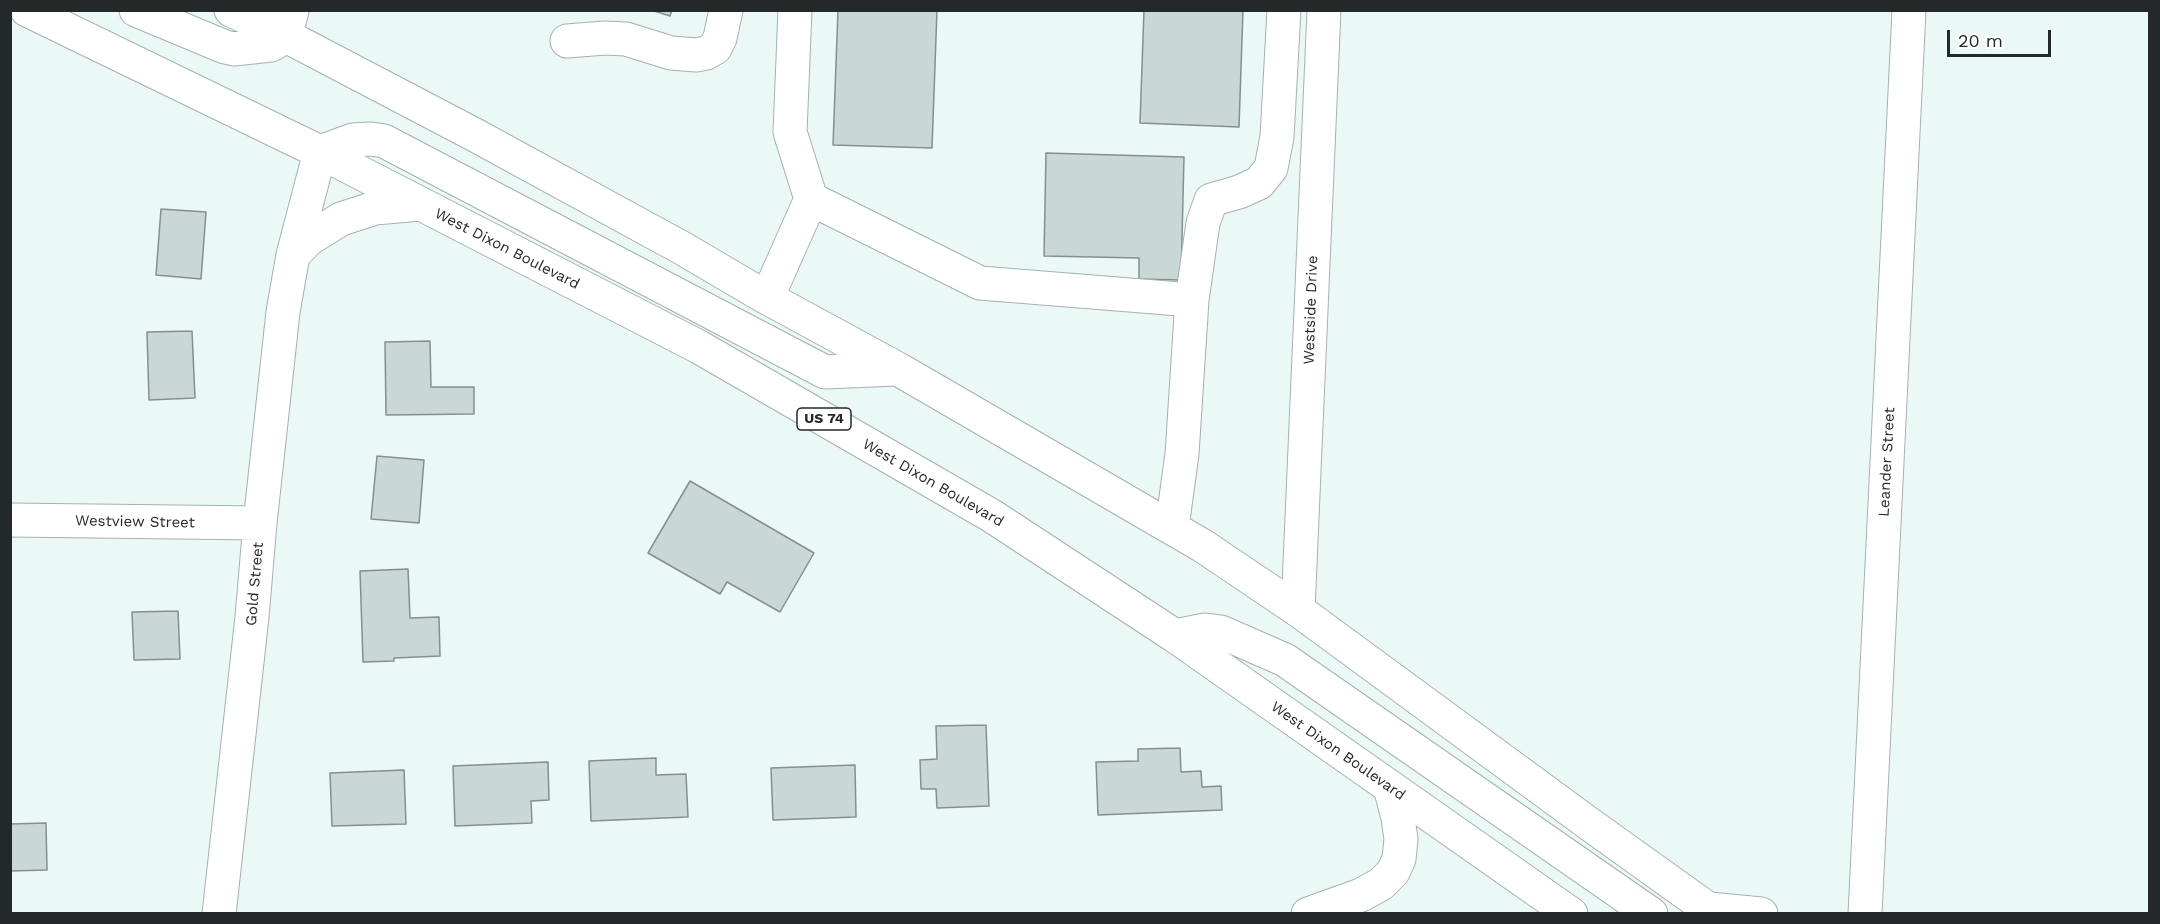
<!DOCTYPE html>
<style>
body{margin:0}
#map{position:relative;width:2160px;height:924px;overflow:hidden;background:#eaf8f6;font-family:"Work Sans",sans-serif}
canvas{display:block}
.frame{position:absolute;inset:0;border:12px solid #232928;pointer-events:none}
.scale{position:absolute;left:1947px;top:30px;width:104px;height:27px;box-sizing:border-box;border:3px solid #232928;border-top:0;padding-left:8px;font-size:18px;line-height:21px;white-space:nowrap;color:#232928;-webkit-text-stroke:4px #fff;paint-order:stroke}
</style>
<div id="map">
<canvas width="2160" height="924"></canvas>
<div class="frame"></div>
<div class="scale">20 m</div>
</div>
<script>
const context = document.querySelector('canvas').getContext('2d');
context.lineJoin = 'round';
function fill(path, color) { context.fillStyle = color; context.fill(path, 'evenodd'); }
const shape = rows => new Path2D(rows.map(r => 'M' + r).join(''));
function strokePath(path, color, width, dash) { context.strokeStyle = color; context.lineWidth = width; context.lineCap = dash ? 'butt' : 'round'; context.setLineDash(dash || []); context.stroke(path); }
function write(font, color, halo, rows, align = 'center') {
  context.font = font + ' "Work Sans",sans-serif'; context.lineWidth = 5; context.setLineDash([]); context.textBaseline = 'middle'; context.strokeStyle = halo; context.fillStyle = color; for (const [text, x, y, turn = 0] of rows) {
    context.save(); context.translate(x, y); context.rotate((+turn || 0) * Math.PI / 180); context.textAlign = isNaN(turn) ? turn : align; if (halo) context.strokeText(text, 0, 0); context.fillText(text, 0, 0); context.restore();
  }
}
const building = shape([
 [651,10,672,10,670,16,651,10],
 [838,10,937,10,932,148,833,145,838,10],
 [1144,10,1243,10,1239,127,1140,123,1144,10],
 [1046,153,1184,157,1181,280,1139,279,1139,258,1044,256,1046,153],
 [161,209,206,212,201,279,156,275,161,209],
 [192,331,195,398,149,400,147,332,192,331],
 [430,341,431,387,474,387,474,414,386,415,385,342,430,341],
 [377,456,424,460,419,523,371,519,377,456],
 [690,481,814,553,780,612,727,582,720,594,648,553,690,481],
 [408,569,410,618,439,617,440,656,394,658,394,661,363,662,360,571,408,569],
 [178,611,180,659,134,660,132,612,178,611],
 [986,725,989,806,937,808,936,789,921,789,920,760,937,759,936,726,986,725],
 [1180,748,1181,772,1201,771,1202,787,1221,786,1222,810,1098,815,1096,762,1138,761,1138,749,1180,748],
 [656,758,656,775,686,774,688,817,591,821,589,761,656,758],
 [548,762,549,800,531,801,532,823,455,826,453,766,548,762],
 [855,765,856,817,773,820,771,768,855,765],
 [404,770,406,824,332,826,330,773,404,770],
 [46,823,47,870,10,871,10,824,46,823]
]);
fill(building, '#cad8d5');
strokePath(building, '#83908e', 1.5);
const minor = shape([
 [286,36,292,10],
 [567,41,605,38,626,39,671,53,696,55,706,53,715,48,720,38,726,10],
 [811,199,980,283,1192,300],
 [293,255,309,239,341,219,375,208,420,204],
 [767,298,811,199,790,132,795,10],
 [10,520,260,523],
 [1172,527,1182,454,1192,300,1203,223,1211,200,1239,192,1259,183,1271,168,1277,137,1284,10],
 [1298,610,1324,10],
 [1709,909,1761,914],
 [219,914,252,617,260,523,283,312,293,255,320,152],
 [1308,914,1361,895,1381,884,1393,872,1399,859,1401,839,1398,818,1390,787],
 [1865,914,1909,10]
]);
const highway = shape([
 [27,10,320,152,699,347,992,516,1175,636,1571,914],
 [136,10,225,47,234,49,271,45,286,36],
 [231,10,286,36,475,135,682,248,762,295,898,369,1203,546,1298,610,1588,823,1715,914],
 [320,152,353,140,371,139,384,141,825,372,896,369],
 [1175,636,1205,630,1221,632,1285,660,1651,914]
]);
strokePath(minor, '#a4b2af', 35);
strokePath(highway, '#a4b2af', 35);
strokePath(minor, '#fff', 33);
strokePath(highway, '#fff', 33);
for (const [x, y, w] of [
 [824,419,54]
]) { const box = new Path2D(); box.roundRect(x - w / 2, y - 11, w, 22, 4.5); context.fillStyle = '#fff'; context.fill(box); strokePath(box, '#232928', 1.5); }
write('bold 14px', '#232928', null, [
 ["US 74",824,419]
]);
write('15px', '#232928', '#fff', [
 ["West Dixon Boulevard",507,249,27],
 ["Westside Drive",1311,310,-88],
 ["Leander Street",1887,462,-87],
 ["West Dixon Boulevard",933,483,30],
 ["Westview Street",135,522,1],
 ["Gold Street",255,584,-85],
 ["West Dixon Boulevard",1338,751,35]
]);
</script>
